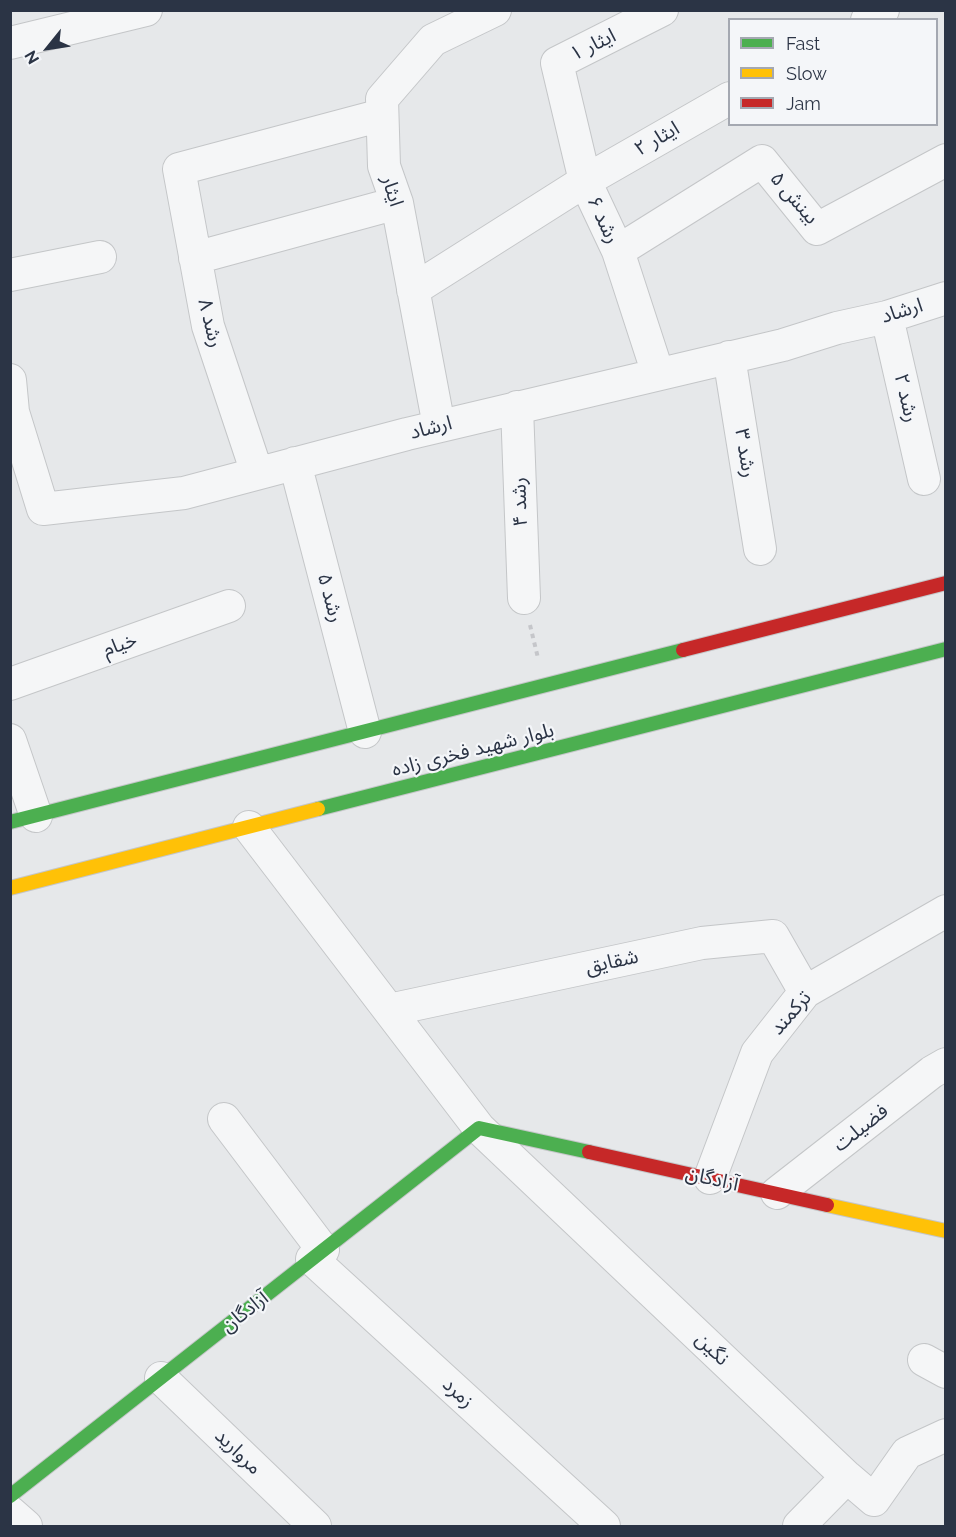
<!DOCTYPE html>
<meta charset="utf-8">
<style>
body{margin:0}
#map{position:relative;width:956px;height:1537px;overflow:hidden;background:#e6e8ea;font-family:Raleway,sans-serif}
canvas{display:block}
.frame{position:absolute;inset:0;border:12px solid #2b3445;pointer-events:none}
.legend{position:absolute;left:728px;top:18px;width:210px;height:108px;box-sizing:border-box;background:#f4f6f9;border:2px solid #a4a8b1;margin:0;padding:8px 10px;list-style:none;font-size:18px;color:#2b3445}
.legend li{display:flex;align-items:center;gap:12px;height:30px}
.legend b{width:30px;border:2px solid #a4a8b1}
.north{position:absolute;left:18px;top:18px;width:60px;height:60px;-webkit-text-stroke:4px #f4f6f9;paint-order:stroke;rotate:240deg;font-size:16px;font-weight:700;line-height:24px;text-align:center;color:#2b3445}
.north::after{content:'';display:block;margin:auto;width:21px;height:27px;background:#2b3445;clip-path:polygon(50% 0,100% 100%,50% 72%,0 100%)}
</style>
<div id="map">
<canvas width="956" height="1537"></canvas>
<div class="frame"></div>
<ul class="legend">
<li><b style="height:8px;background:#4caf50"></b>Fast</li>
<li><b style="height:8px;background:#ffc107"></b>Slow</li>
<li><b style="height:8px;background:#c62828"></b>Jam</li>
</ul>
<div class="north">N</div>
</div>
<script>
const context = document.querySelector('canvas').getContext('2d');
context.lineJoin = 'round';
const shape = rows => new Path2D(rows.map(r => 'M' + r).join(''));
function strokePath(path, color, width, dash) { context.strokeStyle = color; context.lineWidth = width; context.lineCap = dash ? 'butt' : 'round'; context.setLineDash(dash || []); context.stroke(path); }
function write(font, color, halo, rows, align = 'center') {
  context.font = font + ' Raleway,"Noto Sans Arabic",sans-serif'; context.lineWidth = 4.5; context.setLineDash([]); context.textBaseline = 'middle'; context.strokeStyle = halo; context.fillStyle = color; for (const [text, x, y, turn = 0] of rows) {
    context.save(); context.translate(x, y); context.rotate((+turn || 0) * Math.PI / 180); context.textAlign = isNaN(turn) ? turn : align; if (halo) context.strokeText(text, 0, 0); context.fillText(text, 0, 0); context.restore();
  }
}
const street = shape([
 [867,20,883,10],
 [10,43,146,10],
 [618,251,762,161,817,229,946,160],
 [195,258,397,203],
 [10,275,100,257],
 [413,290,585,181,730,98],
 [887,317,924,479],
 [729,357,760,549],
 [658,374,618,251,585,181,557,63,662,10],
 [10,380,13,412,43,509,184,493,407,434,783,345,837,328,887,317,946,298],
 [517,407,524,598],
 [439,426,397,203,384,166,382,99,433,40,495,10],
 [295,463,365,732],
 [257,473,208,326,179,169,382,115],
 [10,684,229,606],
 [10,740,36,816],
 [249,827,479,1128,847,1477,874,1500,907,1453,946,1435],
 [389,1010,702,943,773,936,805,992],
 [224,1119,323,1250],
 [710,1178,757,1053,805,992,946,911],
 [777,1193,932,1072,946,1064],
 [312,1259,604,1526],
 [924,1360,946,1372],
 [161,1378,315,1526],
 [10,1512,26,1526],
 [799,1526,847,1477]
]);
const fast = shape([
 [318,809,946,649],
 [10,822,683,650],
 [10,1496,479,1128,589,1152]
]);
const slow = shape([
 [10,888,318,809],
 [827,1205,946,1231]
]);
const jam = shape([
 [683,650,946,583],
 [589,1152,827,1205]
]);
strokePath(street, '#c4c6c8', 34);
strokePath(fast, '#c4c6c8', 16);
strokePath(slow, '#c4c6c8', 16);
strokePath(jam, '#c4c6c8', 16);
strokePath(shape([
 [530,625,538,658]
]), '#c5c6ca', 4, [4.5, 4.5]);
strokePath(street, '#f5f6f7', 32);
strokePath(fast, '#4caf50', 14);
strokePath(slow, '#ffc107', 14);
strokePath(jam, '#c62828', 14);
write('20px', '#2b3445', '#f4f6f9', [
 ["ایثار ۱",593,45,-26],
 ["ایثار ۲",657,139,-30],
 ["ایثار",392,191,73],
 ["بینش ۵",794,198,49],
 ["رشد ۶",603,220,65],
 ["ارشاد",902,311,-17],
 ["رشد ۸",210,323,76],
 ["رشد ۲",906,398,77],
 ["ارشاد",431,428,-14],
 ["رشد ۳",745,453,81],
 ["رشد ۴",520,502,-92],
 ["رشد ۵",330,598,75],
 ["خیام",120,645,-20],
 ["بلوار شهید فخری زاده",473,750,-14],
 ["شقایق",612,962,-12],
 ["ترکمند",791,1013,-49],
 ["فضیلت",861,1128,-38],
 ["آزادگان",712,1179,13],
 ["آزادگان",245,1312,-38],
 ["نگین",712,1349,44],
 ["زمرد",458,1393,43],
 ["مروارید",238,1452,44]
]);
</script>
